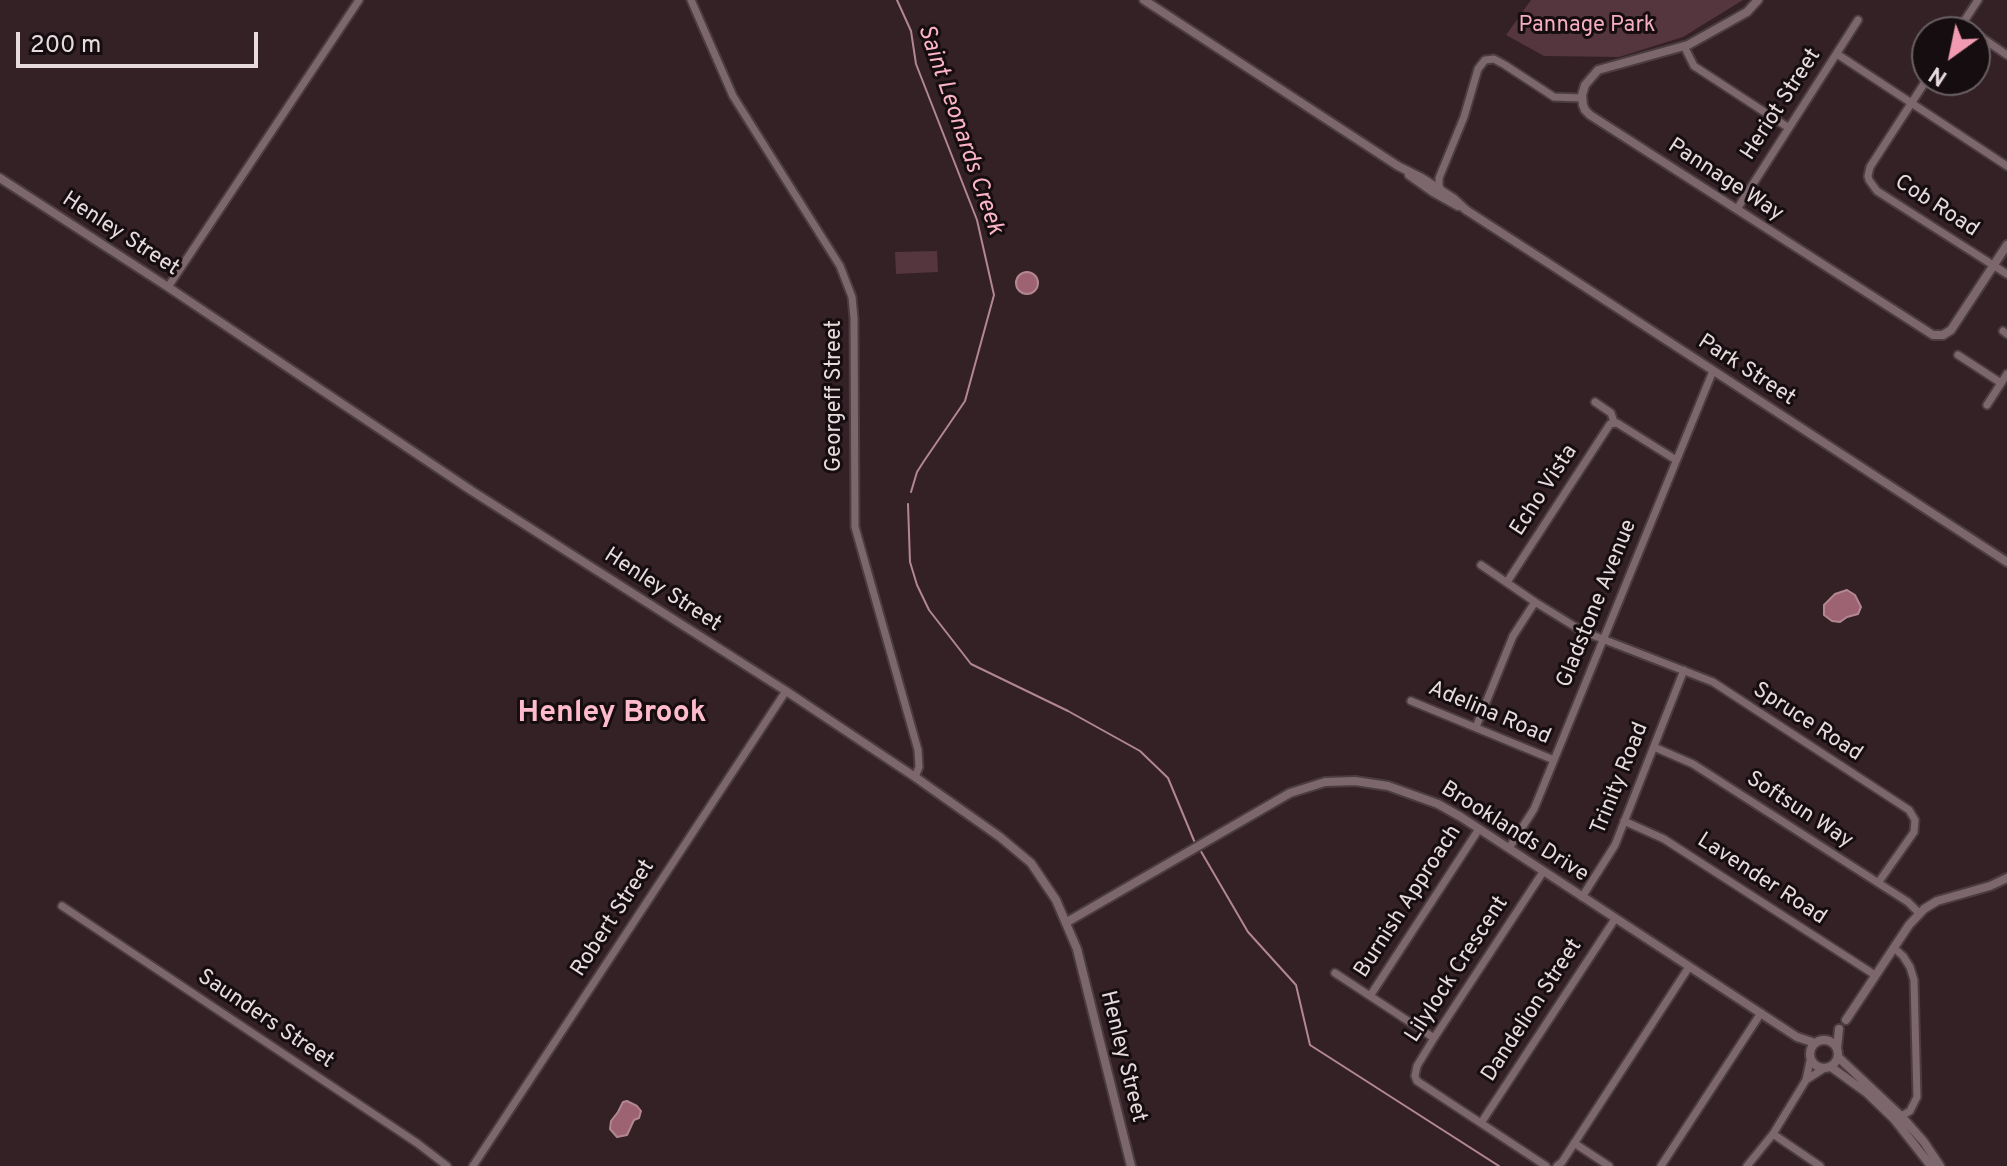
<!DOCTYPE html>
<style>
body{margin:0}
#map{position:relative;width:2007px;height:1166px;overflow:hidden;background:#332126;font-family:Overpass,sans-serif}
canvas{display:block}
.north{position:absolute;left:1911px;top:16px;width:80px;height:80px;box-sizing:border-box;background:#150d0f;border:2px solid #695f62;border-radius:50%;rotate:213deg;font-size:22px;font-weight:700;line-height:32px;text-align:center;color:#e7dbde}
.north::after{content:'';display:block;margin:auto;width:28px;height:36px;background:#f19ab1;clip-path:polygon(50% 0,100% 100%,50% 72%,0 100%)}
.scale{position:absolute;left:16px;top:32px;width:242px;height:36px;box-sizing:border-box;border:4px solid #e7dbde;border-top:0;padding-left:10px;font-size:24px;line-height:28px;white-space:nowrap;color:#e7dbde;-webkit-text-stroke:6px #150d0f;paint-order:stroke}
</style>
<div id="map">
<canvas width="2007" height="1166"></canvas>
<div class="north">N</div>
<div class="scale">200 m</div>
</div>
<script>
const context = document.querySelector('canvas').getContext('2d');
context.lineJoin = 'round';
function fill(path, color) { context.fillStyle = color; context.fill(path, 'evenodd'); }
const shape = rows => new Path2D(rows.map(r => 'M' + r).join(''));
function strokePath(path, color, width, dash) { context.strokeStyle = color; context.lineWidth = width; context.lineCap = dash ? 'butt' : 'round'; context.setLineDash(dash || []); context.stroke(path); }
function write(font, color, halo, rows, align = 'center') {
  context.font = font + ' Overpass,sans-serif'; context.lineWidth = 6; context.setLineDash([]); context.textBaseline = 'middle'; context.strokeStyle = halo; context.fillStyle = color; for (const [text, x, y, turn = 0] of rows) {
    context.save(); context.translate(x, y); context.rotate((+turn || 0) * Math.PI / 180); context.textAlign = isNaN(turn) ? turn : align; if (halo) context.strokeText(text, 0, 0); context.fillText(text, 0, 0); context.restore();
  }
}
fill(shape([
 [1531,0,1743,0,1683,37,1619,57,1544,56,1506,35],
 [937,251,938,272,896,274,895,252]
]), '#55353e');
const water = shape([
 '1016 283a11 11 0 1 1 22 0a11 11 0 1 1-22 0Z',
 [1847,590,1855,595,1861,607,1858,614,1847,617,1840,622,1832,621,1824,615,1824,605,1835,594,1847,590],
 [627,1101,637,1106,641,1111,639,1118,634,1120,627,1135,617,1137,610,1129,611,1121,618,1112,623,1102,627,1101]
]);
fill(water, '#9d6372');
strokePath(water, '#b38792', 2);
strokePath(shape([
 [897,0,911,31,916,64,977,220,994,295,965,401,924,461,917,472,911,492],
 [908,504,910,562,917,585,929,610,971,664,1068,711,1140,751,1168,778,1195,843],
 [1199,848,1248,932,1296,985,1310,1045,1499,1166]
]), '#b38792', 2);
const minor = shape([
 [691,0,733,96,840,266,852,297,854,318,855,527,918,750,919,767,915,777],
 [1957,32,1978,0],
 [1975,33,2007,55],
 [1684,46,1694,66,1789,128],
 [1837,54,2007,166],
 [1927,79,1870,167,1868,176,1869,180,1877,191,2007,274],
 [1441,191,1439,185,1439,178,1464,117,1478,69,1485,60,1494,59,1505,65,1554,97,1581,98],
 [1737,209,1858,20],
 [168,287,359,0],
 [2003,331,2007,334],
 [1958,355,2001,383],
 [1595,402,1611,413,1614,422],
 [1987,405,2007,374],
 [1481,565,1535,602,1582,631,1713,682,1909,810,1915,820,1914,832,1878,883],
 [1507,582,1610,424,1617,423,1676,460],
 [1411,701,1554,760],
 [1476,727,1513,636,1535,602],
 [1654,747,1693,764,1908,902,1919,913],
 [1624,821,1664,839,1875,975],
 [1509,848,1534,809,1713,371],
 [1543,872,1434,1038,1417,1066,1415,1076,1417,1081,1546,1166],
 [1582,897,1615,845,1684,670],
 [62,906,417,1143,447,1166],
 [1894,948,1903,956,1910,967,1914,980,1917,1097,1910,1111,1898,1118],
 [1335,973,1434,1038],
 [1370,996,1479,829],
 [1806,1080,1823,1069],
 [1481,1123,1615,919],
 [1773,1134,1820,1166],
 [1574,1143,1609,1166],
 [473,1166,786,691],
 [1557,1166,1562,1162,1689,967],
 [1661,1166,1761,1013],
 [1747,1166,1773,1134,1806,1080,1810,1061]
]);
const tertiary = shape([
 [1144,0,1398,166,1422,178,1453,198,1466,210,1545,261,2007,562],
 [1758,0,1747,12,1688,45,1598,70,1585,85,1582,95,1583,105,1585,110,1590,115,1933,335,1943,335,1951,330,2007,245],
 [1409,175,1433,192,1458,206],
 [0,178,168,287,472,491,786,691,915,777,1000,837,1031,863,1056,900,1077,949,1131,1166],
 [1067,922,1290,793,1325,782,1355,781,1388,786,1438,804,1461,817,1797,1037,1815,1043],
 [1846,1020,1909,925,1924,909,1937,901,1990,886,2007,878],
 '1810 1054a14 14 0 1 1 28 0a14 14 0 1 1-28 0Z',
 [1837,1048,1839,1029],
 [1838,1057,1902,1117,1924,1142,1940,1166],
 [1831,1067,1867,1093,1894,1119,1931,1166]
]);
strokePath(minor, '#4b3c41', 11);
strokePath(tertiary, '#4b3c41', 12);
strokePath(minor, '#7c676c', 7);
strokePath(tertiary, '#7c676c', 8);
write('22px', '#f5aec0', '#150d0f', [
 ["Pannage Park",1587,27]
]);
write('22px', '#e7dbde', '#150d0f', [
 ["Heriot Street",1782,105,-57],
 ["Pannage Way",1725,181,33],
 ["Cob Road",1936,207,33],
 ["Henley Street",120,235,33],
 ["Park Street",1746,371,33],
 ["Georgeff Street",836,396,-90],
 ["Echo Vista",1545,491,-57],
 ["Henley Street",662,591,33],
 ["Gladstone Avenue",1598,604,-68],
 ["Adelina Road",1489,714,23],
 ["Spruce Road",1807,723,33],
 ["Trinity Road",1621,779,-68],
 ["Softsun Way",1799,811,33],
 ["Brooklands Drive",1514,833,32],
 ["Lavender Road",1761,880,33],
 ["Burnish Approach",1409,902,-57],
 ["Robert Street",614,919,-57],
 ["Lilylock Crescent",1458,970,-57],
 ["Dandelion Street",1533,1011,-57],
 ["Saunders Street",265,1020,34],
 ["Henley Street",1122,1057,76]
]);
write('italic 24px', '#fcb4c7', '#150d0f', [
 ["Saint Leonards Creek",959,130,71]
]);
write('bold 30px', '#fbc', '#150d0f', [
 ["Henley Brook",612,715]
]);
</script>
